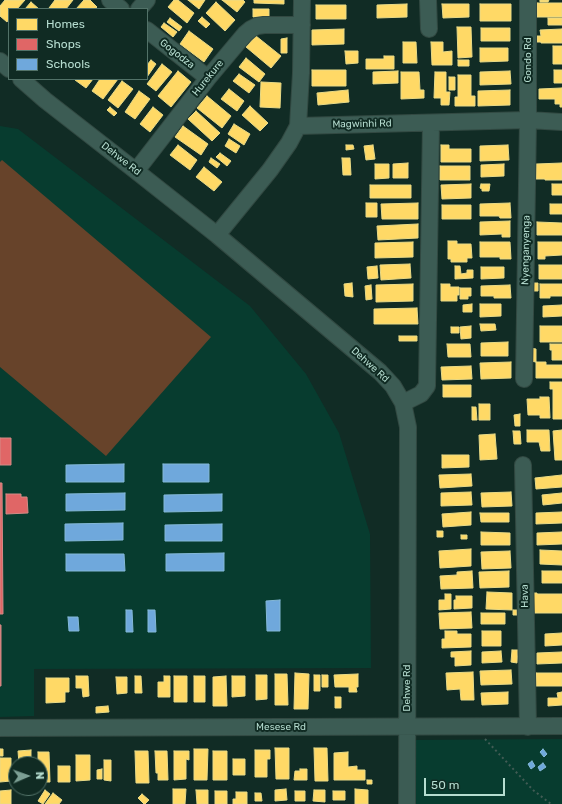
<!DOCTYPE html>
<style>
body{margin:0}
#map{position:relative;width:562px;height:804px;overflow:hidden;background:#112c25;font-family:Rubik,sans-serif}
canvas{display:block}
.legend{position:absolute;left:8px;top:8px;width:140px;height:72px;box-sizing:border-box;background:#102b23;border:1px solid #527268;margin:0;padding:5px 7px;list-style:none;font-size:12px;color:#b6ddd0}
.legend li{display:flex;align-items:center;gap:8px;height:20px}
.legend b{width:20px;border:1px solid #527268}
.north{position:absolute;left:8px;top:756px;width:40px;height:40px;box-sizing:border-box;background:#102b23;border:1px solid #527268;border-radius:50%;rotate:88deg;font-size:11px;font-weight:700;line-height:16px;text-align:center;color:#b6ddd0}
.north::after{content:'';display:block;margin:auto;width:14px;height:18px;background:#7c9f94;clip-path:polygon(50% 0,100% 100%,50% 72%,0 100%)}
.scale{position:absolute;left:424px;top:778px;width:81px;height:18px;box-sizing:border-box;border:2px solid #b6ddd0;border-top:0;padding-left:5px;font-size:12px;line-height:14px;white-space:nowrap;color:#b6ddd0;-webkit-text-stroke:3px #102b23;paint-order:stroke}
</style>
<div id="map">
<canvas width="562" height="804"></canvas>
<ul class="legend">
<li><b style="height:11px;background:#ffd966"></b>Homes</li>
<li><b style="height:11px;background:#e06666"></b>Shops</li>
<li><b style="height:11px;background:#6fa8dc"></b>Schools</li>
</ul>
<div class="north">N</div>
<div class="scale">50 m</div>
</div>
<script>
const context = document.querySelector('canvas').getContext('2d');
context.lineJoin = 'round';
function fill(path, color) { context.fillStyle = color; context.fill(path, 'evenodd'); }
const shape = rows => new Path2D(rows.map(r => 'M' + r).join(''));
function strokePath(path, color, width, dash) { context.strokeStyle = color; context.lineWidth = width; context.lineCap = dash ? 'butt' : 'round'; context.setLineDash(dash || []); context.stroke(path); }
function write(font, color, halo, rows, align = 'center') {
  context.font = font + ' Rubik,sans-serif'; context.lineWidth = 4; context.setLineDash([]); context.textBaseline = 'middle'; context.strokeStyle = halo; context.fillStyle = color; for (const [text, x, y, turn = 0] of rows) {
    context.save(); context.translate(x, y); context.rotate((+turn || 0) * Math.PI / 180); context.textAlign = isNaN(turn) ? turn : align; if (halo) context.strokeText(text, 0, 0); context.fillText(text, 0, 0); context.restore();
  }
}
fill(shape([
 [0,126,18,129,250,306,306,374,339,433,370,534,371,668,34,669,34,716,0,717],
 [562,739,562,804,413,804,412,740]
]), '#073c2f');
fill(shape([
 [2,160,211,337,106,456,0,367,0,162]
]), '#67432a');
const homes = shape([
 [5,0,25,0,17,9,9,9,9,19,7,22,0,16,0,6,5,0],
 [55,0,73,0,66,9,50,9,49,8,55,0],
 [84,0,90,0,97,7,95,9,76,9,84,0],
 [174,0,178,0,194,13,187,23,168,7,174,0],
 [188,0,205,0,199,9,188,0],
 [222,0,243,0,245,2,237,12,222,0],
 [254,0,284,0,284,4,254,3,254,0],
 [540,0,549,0,548,2,540,2,540,0],
 [31,2,39,9,25,9,31,2],
 [216,2,235,20,225,31,206,13,216,2],
 [537,3,562,3,562,17,537,17,537,3],
 [407,4,407,17,377,18,377,5,407,4],
 [442,4,469,4,469,17,443,18,442,4],
 [480,4,511,4,511,21,480,21,480,4],
 [316,5,346,5,346,19,316,19,316,5],
 [253,9,269,9,269,17,253,17,253,9],
 [202,17,210,24,206,28,198,21,202,17],
 [170,18,182,27,179,31,167,22,170,18],
 [548,18,562,18,562,25,548,25,548,18],
 [164,23,177,32,173,37,161,27,164,23],
 [457,27,471,27,472,57,458,58,457,27],
 [481,28,510,28,510,41,481,41,481,28],
 [344,29,344,44,312,45,312,30,344,29],
 [562,29,562,43,541,43,541,42,537,42,537,36,541,36,540,30,562,29],
 [189,31,213,49,204,62,180,44,189,31],
 [256,36,281,56,271,68,246,47,256,36],
 [287,38,287,53,281,53,281,39,287,38],
 [403,42,416,42,417,63,403,63,403,42],
 [431,42,443,42,443,52,452,51,452,65,432,65,431,42],
 [553,46,562,46,562,64,553,64,553,46],
 [480,48,508,48,508,61,480,62,480,48],
 [345,51,358,51,358,63,346,64,345,51],
 [384,56,394,56,394,69,366,69,366,59,384,59,384,56],
 [246,58,265,74,259,82,239,67,246,58],
 [151,60,156,64,147,77,147,65,151,60],
 [458,60,469,60,469,66,458,66,458,60],
 [162,64,172,72,156,91,147,84,162,64],
 [312,70,346,70,346,86,312,86,312,70],
 [554,70,562,70,562,83,554,83,554,70],
 [178,71,191,82,171,107,158,96,178,71],
 [398,71,398,83,373,84,373,72,398,71],
 [510,71,511,84,480,85,480,72,510,71],
 [401,72,419,72,420,90,424,90,424,98,401,99,401,72],
 [435,72,446,72,446,92,450,92,449,105,441,105,441,98,434,98,435,72],
 [239,74,255,85,249,93,233,81,239,74],
 [458,75,471,75,471,96,475,96,475,106,455,106,455,97,458,97,458,75],
 [449,77,455,77,455,90,449,90,449,77],
 [76,79,93,79,86,88,75,80,76,79],
 [100,79,118,79,103,99,92,91,100,79],
 [122,81,133,89,118,108,108,100,122,81],
 [261,82,281,83,280,108,260,107,261,82],
 [562,88,562,107,560,107,560,104,555,104,555,99,539,99,539,89,562,88],
 [229,89,244,101,237,111,221,99,229,89],
 [348,90,349,102,318,105,317,93,348,90],
 [510,90,510,105,478,106,478,91,510,90],
 [139,91,150,99,135,119,125,112,139,91],
 [207,96,231,116,222,128,197,108,207,96],
 [250,106,268,123,260,131,242,115,250,106],
 [110,107,117,113,114,116,107,110,110,107],
 [153,107,163,115,150,132,140,124,153,107],
 [196,111,220,133,212,141,188,119,196,111],
 [234,124,250,134,244,145,228,134,234,124],
 [183,126,208,144,201,155,175,137,183,126],
 [229,139,240,146,236,153,225,146,229,139],
 [178,145,197,160,190,170,170,155,178,145],
 [346,145,353,145,354,149,346,150,346,145],
 [373,145,375,159,366,160,364,146,373,145],
 [441,145,449,145,449,149,471,149,471,162,441,162,441,145],
 [508,145,509,160,480,161,480,146,508,145],
 [220,153,231,161,227,166,216,157,220,153],
 [211,158,220,164,217,168,209,162,211,158],
 [342,158,350,158,351,175,343,175,342,158],
 [408,163,408,178,393,178,393,164,408,163],
 [562,163,562,180,545,180,545,179,536,179,536,164,562,163],
 [375,164,389,164,389,178,375,179,375,164],
 [504,164,504,176,481,177,481,165,504,164],
 [440,166,470,166,470,180,440,180,440,166],
 [204,167,222,182,214,191,196,177,204,167],
 [471,184,471,198,442,199,441,185,471,184],
 [481,184,490,184,489,191,482,191,482,189,480,188,481,184],
 [552,184,562,184,562,195,552,195,552,184],
 [370,185,411,185,411,198,370,198,370,185],
 [366,203,377,203,377,217,366,217,366,203],
 [418,203,418,219,382,219,381,204,418,203],
 [510,203,511,218,500,218,499,216,480,216,480,204,510,203],
 [550,204,562,204,562,214,550,214,550,204],
 [442,205,471,205,471,219,442,219,442,205],
 [510,221,510,237,502,237,502,234,480,235,480,222,510,221],
 [537,222,562,223,562,235,537,235,537,222],
 [418,224,418,238,378,240,377,226,418,224],
 [448,241,457,241,457,244,471,244,472,258,467,258,467,262,451,262,451,259,448,259,448,241],
 [413,242,413,257,375,258,375,243,413,242],
 [480,242,510,242,511,259,500,259,500,257,480,257,480,242],
 [538,242,562,242,562,255,545,256,545,259,538,259,538,242],
 [410,264,411,278,381,280,380,265,410,264],
 [539,265,562,265,562,279,539,279,539,265],
 [377,266,378,278,368,279,367,267,377,266],
 [455,266,460,266,461,274,467,273,467,270,473,270,473,278,455,279,455,266],
 [481,267,504,267,504,278,481,279,481,267],
 [352,283,353,297,345,296,344,284,352,283],
 [530,283,538,283,538,291,530,291,530,283],
 [413,284,413,301,376,302,376,285,413,284],
 [441,284,450,284,450,287,459,287,459,295,457,295,457,301,441,301,441,284],
 [540,284,562,284,562,296,550,296,550,298,540,298,540,284],
 [371,285,372,299,366,300,365,286,371,285],
 [510,285,511,298,494,298,494,296,481,296,481,286,510,285],
 [460,288,471,288,471,296,468,296,468,299,460,299,460,288],
 [472,304,472,312,463,312,463,305,472,304],
 [480,304,501,304,501,316,480,317,480,304],
 [562,305,562,316,543,317,543,306,562,305],
 [417,308,418,324,374,324,374,309,417,308],
 [480,324,495,324,496,330,481,331,480,324],
 [471,326,471,338,461,339,460,327,471,326],
 [540,326,562,326,562,342,540,342,540,326],
 [451,327,459,327,459,333,451,333,451,327],
 [399,336,417,336,417,341,399,341,399,336],
 [508,342,508,356,481,356,481,343,508,342],
 [447,344,470,344,471,357,448,357,447,344],
 [550,344,562,344,562,360,552,360,552,350,550,350,550,344],
 [530,348,536,349,536,362,530,361,530,348],
 [511,362,511,378,481,379,480,363,511,362],
 [536,362,546,362,546,365,562,365,562,378,536,378,536,362],
 [471,366,472,379,442,380,441,367,471,366],
 [550,382,562,382,562,419,553,419,553,389,550,389,550,382],
 [443,385,471,385,471,397,443,397,443,385],
 [540,397,549,397,550,418,540,418,540,415,528,415,527,399,540,399,540,397],
 [479,404,490,404,490,420,479,420,479,404],
 [472,407,476,407,477,420,472,420,472,407],
 [520,414,520,426,515,426,514,415,520,414],
 [527,430,549,430,550,451,541,451,539,442,527,442,527,430],
 [562,430,562,460,555,460,553,431,562,430],
 [513,431,520,431,521,444,514,444,513,431],
 [495,434,497,459,480,460,479,435,495,434],
 [442,455,469,455,469,467,442,468,442,455],
 [471,474,472,486,440,488,439,475,471,474],
 [562,475,562,487,536,489,535,478,562,475],
 [471,492,472,505,441,506,441,493,471,492],
 [511,492,512,506,482,507,481,493,511,492],
 [562,493,562,503,543,505,542,495,562,493],
 [471,512,471,525,443,527,442,514,471,512],
 [562,512,562,523,536,524,536,513,562,512],
 [480,513,509,513,509,522,481,522,480,513],
 [437,531,443,531,443,537,437,537,437,531],
 [481,532,510,533,510,545,481,545,481,532],
 [562,532,562,544,537,545,537,533,562,532],
 [461,535,467,535,467,539,461,539,461,535],
 [471,549,471,566,440,568,439,551,471,549],
 [540,550,562,551,562,565,540,564,540,550],
 [510,551,511,568,482,569,481,552,510,551],
 [472,571,473,588,441,589,440,576,457,575,457,572,472,571],
 [509,571,509,587,480,588,479,572,509,571],
 [542,571,562,571,562,583,542,583,542,571],
 [487,592,512,593,512,610,486,609,487,592],
 [531,593,537,593,537,594,562,594,562,613,531,613,531,593],
 [445,594,451,594,451,609,439,610,439,600,445,600,445,594],
 [456,596,472,596,472,608,454,609,454,600,456,600,456,596],
 [513,610,517,610,517,615,513,615,513,610],
 [471,612,472,628,440,629,439,613,471,612],
 [481,613,505,613,505,624,481,624,481,613],
 [445,631,457,631,457,634,471,634,471,647,442,648,442,639,445,639,445,631],
 [482,631,501,631,501,646,482,646,482,631],
 [562,633,562,645,545,646,545,634,562,633],
 [512,650,518,650,517,663,511,662,512,650],
 [471,651,471,665,455,666,455,657,451,657,451,652,471,651],
 [501,651,502,662,482,663,482,652,501,651],
 [562,652,562,663,537,664,537,653,562,652],
 [511,670,512,684,481,685,480,671,511,670],
 [473,672,474,700,461,700,460,689,447,690,446,673,473,672],
 [295,673,309,674,308,709,294,709,295,673],
 [536,673,562,673,562,686,536,686,536,673],
 [275,674,287,674,288,705,275,705,275,674],
 [358,674,358,687,356,687,357,692,349,692,349,687,335,687,334,675,358,674],
 [256,675,267,675,267,699,256,700,256,675],
 [314,675,320,675,320,691,314,691,314,675],
 [322,675,328,675,328,687,322,687,322,675],
 [76,676,88,676,89,696,83,697,82,688,76,688,76,676],
 [135,676,141,676,142,693,135,693,135,676],
 [164,676,170,676,170,697,158,697,158,682,164,682,164,676],
 [174,676,187,676,187,702,174,702,174,676],
 [194,676,205,676,205,702,194,702,194,676],
 [226,676,227,706,213,706,213,677,226,676],
 [232,676,245,676,245,696,232,697,232,676],
 [116,677,127,677,127,693,117,694,116,677],
 [46,678,69,678,69,692,65,692,65,702,46,703,46,678],
 [508,692,508,704,482,705,481,693,508,692],
 [562,692,562,705,548,706,548,698,558,698,557,693,562,692],
 [335,697,341,697,341,708,335,708,335,697],
 [108,706,109,712,96,713,96,707,108,706],
 [275,748,289,748,289,779,276,779,275,748],
 [314,748,327,748,328,781,315,781,314,748],
 [0,749,3,749,3,756,0,756,0,749],
 [194,749,208,749,207,780,194,780,194,749],
 [31,750,31,764,19,764,18,751,31,750],
 [255,750,270,750,270,759,267,759,267,777,255,777,255,750],
 [135,751,148,751,149,783,136,783,135,751],
 [155,751,167,751,168,780,158,780,158,773,156,773,155,751],
 [174,751,189,751,189,760,186,759,186,779,174,780,174,751],
 [213,751,227,751,227,780,213,780,213,751],
 [38,752,49,752,50,782,40,782,40,764,38,764,38,752],
 [348,752,348,767,357,766,357,770,365,770,365,780,334,780,334,753,348,752],
 [76,755,90,755,90,780,76,781,76,755],
 [0,758,11,758,11,781,0,782,0,758],
 [233,759,245,759,245,775,233,775,233,759],
 [104,760,111,760,111,781,104,780,104,760],
 [58,766,70,766,70,782,58,782,58,766],
 [102,769,102,779,97,779,97,770,102,769],
 [300,769,307,769,307,780,294,780,295,771,300,771,300,769],
 [367,780,372,780,372,784,367,784,367,780],
 [173,789,186,789,185,804,173,804,173,789],
 [286,789,287,800,275,801,275,790,286,789],
 [355,789,368,790,368,804,355,804,355,789],
 [11,790,11,804,0,804,0,791,11,790],
 [45,790,50,794,43,804,38,801,45,790],
 [196,790,208,790,208,804,197,804,196,790],
 [314,790,325,790,325,802,313,801,314,790],
 [215,791,227,791,227,804,215,804,215,791],
 [295,791,305,791,305,801,295,801,295,791],
 [333,791,345,791,345,800,333,800,333,791],
 [236,792,247,792,247,804,233,804,233,799,236,799,236,792],
 [53,793,62,800,59,804,45,804,53,793],
 [255,793,261,793,262,801,255,801,255,793],
 [142,794,149,800,145,804,144,804,138,798,142,794]
]);
fill(homes, '#ffd966');
strokePath(homes, '#e9da86', 1);
const shops = shape([
 [0,438,11,438,11,465,0,465,0,438],
 [0,483,2,483,3,614,0,614,0,483],
 [6,494,21,494,21,497,27,497,28,513,6,514,6,494],
 [0,625,1,625,1,686,0,686,0,625]
]);
fill(shops, '#e06666');
strokePath(shops, '#d38a86', 1);
const schools = shape([
 [124,464,124,482,66,482,66,465,124,464],
 [163,464,209,464,209,482,163,482,163,464],
 [125,493,125,510,66,511,66,494,125,493],
 [222,494,222,511,164,512,164,495,222,494],
 [123,523,123,540,65,541,65,524,123,523],
 [222,524,222,541,165,541,165,525,222,524],
 [224,553,224,571,166,571,166,554,224,553],
 [66,554,124,554,125,571,66,571,66,554],
 [280,600,280,631,267,631,266,601,280,600],
 [126,610,132,610,133,632,126,632,126,610],
 [148,610,155,610,156,632,148,632,148,610],
 [68,617,78,617,79,631,69,631,68,617],
 [543,749,547,754,544,757,540,752,543,749],
 [532,761,535,766,531,769,528,764,532,761],
 [543,763,546,767,540,771,538,767,543,763]
]);
fill(schools, '#6fa8dc');
strokePath(schools, '#84b8d8', 1);
const minor = shape([
 [110,0,121,9],
 [428,0,429,29],
 [139,9,147,0],
 [147,30,208,78],
 [0,61,9,69],
 [21,79,45,100,136,171,217,235,380,372,393,386,403,403,408,427,407,804],
 [298,126,301,73,302,0],
 [136,171,208,78,245,34,251,29,257,26,264,25,302,25],
 [217,235,270,170,289,143,298,126,528,120,562,122],
 [524,379,528,120,528,0],
 [403,403,421,394,427,386,431,123],
 [523,465,528,727],
 [0,728,562,726]
]);
strokePath(minor, '#324942', 18);
strokePath(shape([
 [485,739,533,790,551,804]
]), '#425c55', 2, [2, 3]);
strokePath(minor, '#3c5c54', 16);
write('10px', '#b6ddd0', '#102b23', [
 ["Gogodza",177,54,38],
 ["Gondo Rd",528,60,-90],
 ["Hurekure",208,78,-51],
 ["Magwinhi Rd",362,124,-1],
 ["Dehwe Rd",121,159,38],
 ["Nyenganyenga",526,250,-89],
 ["Dehwe Rd",370,365,42],
 ["Hava",525,596,-91],
 ["Dehwe Rd",407,688,-90],
 ["Mesese Rd",281,727]
]);
</script>
